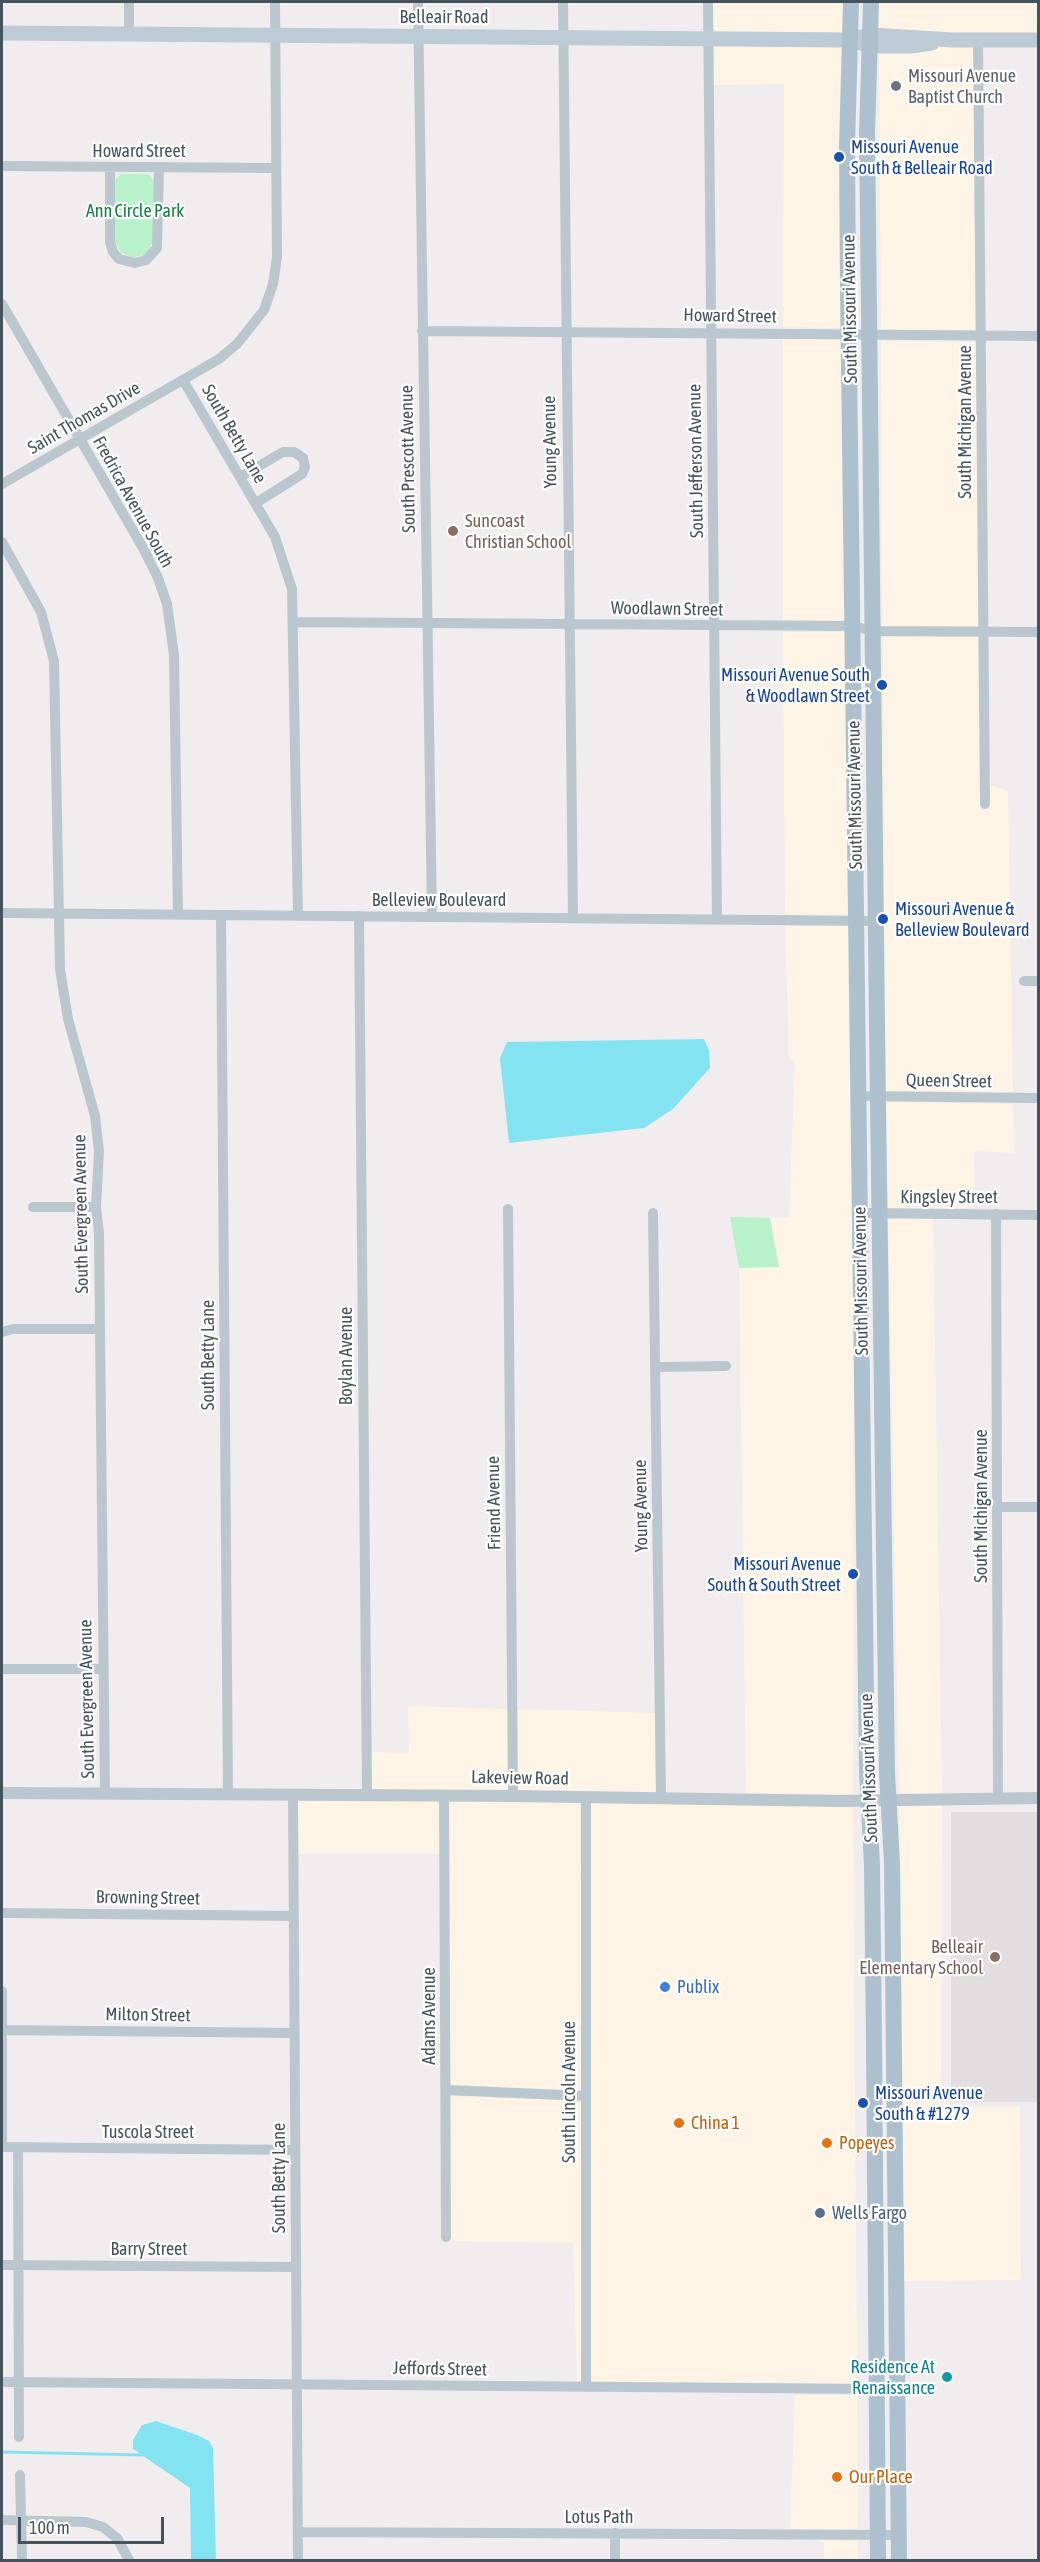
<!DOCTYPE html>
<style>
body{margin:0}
#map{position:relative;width:1040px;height:2562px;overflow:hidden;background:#f1edee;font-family:"Asap Condensed",sans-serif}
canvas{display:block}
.frame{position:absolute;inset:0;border:3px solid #45535c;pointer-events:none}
.scale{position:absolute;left:18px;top:2517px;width:146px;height:27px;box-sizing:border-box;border:3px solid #45535c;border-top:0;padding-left:8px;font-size:18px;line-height:21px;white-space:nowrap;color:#45535c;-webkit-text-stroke:4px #fff;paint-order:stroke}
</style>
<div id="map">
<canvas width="1040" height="2562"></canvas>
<div class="frame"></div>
<div class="scale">100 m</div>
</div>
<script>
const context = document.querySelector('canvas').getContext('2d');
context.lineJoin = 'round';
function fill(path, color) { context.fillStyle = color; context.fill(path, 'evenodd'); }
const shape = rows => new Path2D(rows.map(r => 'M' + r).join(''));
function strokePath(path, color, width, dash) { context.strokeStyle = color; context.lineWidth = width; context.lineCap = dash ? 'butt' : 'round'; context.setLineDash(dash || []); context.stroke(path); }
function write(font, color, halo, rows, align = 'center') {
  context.font = font + ' "Asap Condensed",sans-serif'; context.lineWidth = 4.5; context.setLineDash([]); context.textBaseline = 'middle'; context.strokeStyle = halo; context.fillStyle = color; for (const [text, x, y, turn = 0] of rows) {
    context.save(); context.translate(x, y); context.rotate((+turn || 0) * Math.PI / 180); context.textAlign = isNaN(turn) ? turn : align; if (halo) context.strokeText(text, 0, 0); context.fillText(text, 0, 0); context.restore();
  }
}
fill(shape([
 [713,2,844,2,845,34,712,33],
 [879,2,1038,2,1038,35,953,34,879,29],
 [712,44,845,45,844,328,783,327,784,84,713,85],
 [953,45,973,46,976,330,881,330,879,52,911,52],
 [783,338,844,339,848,621,783,620],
 [881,341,976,342,978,626,882,626],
 [783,632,848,632,851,915,785,914],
 [883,637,978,637,980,810,990,810,990,785,1008,791,1013,1092,885,1091],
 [785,926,851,926,854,1123,853,1794,666,1793,746,1793,739,1268,779,1267,770,1218,789,1218,795,1060,789,1059],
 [885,1102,1013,1104,1014,1153,974,1151,975,1208,888,1208],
 [888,1219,933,1219,942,1793,899,1793],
 [408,1706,507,1709,508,1790,372,1789,371,1752,409,1753],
 [517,1709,655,1713,656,1792,518,1790],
 [298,1801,439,1801,440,1854,298,1854],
 [449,1801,580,1802,581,2090,451,2085],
 [590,1802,853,1806,857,2384,591,2382],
 [942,1804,941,2102,948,2103,952,2107,1020,2107,1021,2280,902,2281,899,1805],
 [451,2096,581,2101,581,2382,577,2381,573,2243,451,2241],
 [795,2395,857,2395,858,2529,790,2529],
 [816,2540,858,2541,858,2560,824,2560,824,2542]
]), '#fdf4e5');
fill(shape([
 [951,1812,1038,1812,1038,2102,951,2102]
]), '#e2dee0');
fill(shape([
 [121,174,149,174,154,181,153,242,146,254,133,258,121,253,115,241,115,180],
 [730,1217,770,1218,779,1267,739,1268]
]), '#b9f1ca');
fill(shape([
 [704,1039,709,1050,710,1068,673,1109,644,1128,509,1143,500,1058,507,1042],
 [156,2421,197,2435,209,2441,213,2448,216,2560,191,2560,190,2488,133,2449,133,2440,142,2425]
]), '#84e3f0');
strokePath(shape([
 [2,2452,144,2455]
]), '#84e3f0', 3);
strokePath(shape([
 [418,2,432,916],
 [563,2,573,918],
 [708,2,717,919],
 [129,34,129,2],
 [978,40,985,804],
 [2,166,276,168],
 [110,167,110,242,113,252,119,259,135,263,146,260,157,248,159,168],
 [2,304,143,548,158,578,167,604,174,655,178,915],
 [422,331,1038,336],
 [183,380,275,537,292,589,298,916],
 [240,477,283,452,294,452,303,458,305,467,302,474,256,503],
 [2,484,219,359,237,344,264,310,273,284,277,257,275,2],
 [2,542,41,612,54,661,60,969,68,1019,95,1116,99,1151,96,1207,99,1233,100,1329,105,1794],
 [294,622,853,626,873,631,1038,632],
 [2,913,876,921],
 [221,915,228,1794],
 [359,916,367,1795],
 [1024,981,1038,981],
 [859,1096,1038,1098],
 [33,1207,96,1207],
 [508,1209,513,1796],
 [653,1213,661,1798],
 [860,1213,1038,1215],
 [996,1214,998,1798],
 [2,1332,13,1329,100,1329],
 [656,1367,726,1366],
 [998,1507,1038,1507],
 [2,1669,103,1669],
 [293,1795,298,2560],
 [444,1795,446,2237],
 [586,1797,586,2387],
 [2,1913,293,1916],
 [2,1991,2,2147],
 [2,2030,294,2033],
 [446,2090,586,2096],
 [2,2147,295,2150],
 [18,2148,19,2437],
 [2,2265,296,2267],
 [2,2382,878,2389],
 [20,2475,22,2560],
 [2,2520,86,2522,103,2527,117,2538,129,2560],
 [298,2532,899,2535],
 [615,2560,615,2533]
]), '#bbc7ce', 10);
strokePath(shape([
 [2,1793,513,1796,840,1801,1038,1798]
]), '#bbc7ce', 12);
strokePath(shape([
 [2,33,850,40,870,35,953,40,1038,40],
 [858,42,870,46,911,46,932,43]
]), '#bdcbd6', 15);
strokePath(shape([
 [851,2,847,146,848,287,867,1772,872,1865,874,2040,878,2560],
 [871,2,867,133,877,1028,887,1773,892,1863,899,2560]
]), '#acc0ce', 16);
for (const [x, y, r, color] of [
 [896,86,6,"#6b7280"],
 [839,157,6,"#1a4fb4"],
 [453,531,6,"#8d6e63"],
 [882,685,6,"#1a4fb4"],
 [883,919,6,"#1a4fb4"],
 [853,1574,6,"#1a4fb4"],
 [995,1957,6,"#8d6e63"],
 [665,1987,6,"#3f7fe0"],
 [863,2103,6,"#1a4fb4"],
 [679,2123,6,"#e8710a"],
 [827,2143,6,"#e8710a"],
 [820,2213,6,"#5c6f8a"],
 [947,2377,6,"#0f9aa8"],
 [837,2477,6,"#e8710a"]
]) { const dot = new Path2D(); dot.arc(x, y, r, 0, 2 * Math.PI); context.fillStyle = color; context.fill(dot); strokePath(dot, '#fff', 2); }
write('18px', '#45535c', '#fff', [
 ["Belleair Road",444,17],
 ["Howard Street",139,151],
 ["South Missouri Avenue",850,309,-91],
 ["Howard Street",730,316,1],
 ["Saint Thomas Drive",84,418,-30],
 ["South Michigan Avenue",965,422,-90],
 ["South Betty Lane",234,434,60],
 ["Young Avenue",550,442,-91],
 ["South Prescott Avenue",408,459,-91],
 ["South Jefferson Avenue",696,461,-91],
 ["Fredrica Avenue South",133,502,61],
 ["Woodlawn Street",667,609,1],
 ["South Missouri Avenue",855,795,-91],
 ["Belleview Boulevard",439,900],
 ["Queen Street",949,1081,1],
 ["Kingsley Street",949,1197],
 ["South Evergreen Avenue",81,1214,-91],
 ["South Missouri Avenue",861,1281,-91],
 ["South Betty Lane",208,1355,-90],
 ["Boylan Avenue",346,1356,-90],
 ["Friend Avenue",494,1503,-91],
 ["Young Avenue",641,1506,-91],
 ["South Michigan Avenue",981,1506,-90],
 ["South Evergreen Avenue",87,1699,-91],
 ["South Missouri Avenue",869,1768,-92],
 ["Lakeview Road",520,1778,1],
 ["Browning Street",148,1898,1],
 ["Milton Street",148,2015,1],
 ["Adams Avenue",429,2016,-90],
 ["South Lincoln Avenue",569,2092,-90],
 ["Tuscola Street",148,2132],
 ["South Betty Lane",279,2178,-90],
 ["Barry Street",149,2249],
 ["Jeffords Street",440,2369,1],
 ["Lotus Path",599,2517]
]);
write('18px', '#5b616d', '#fff', [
 ["Missouri Avenue",908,76],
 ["Baptist Church",908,97]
], 'left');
write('18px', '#164399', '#fff', [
 ["Missouri Avenue",851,147],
 ["South & Belleair Road",851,168],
 ["Missouri Avenue South",870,675,"right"],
 ["& Woodlawn Street",870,696,"right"],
 ["Missouri Avenue &",895,909],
 ["Belleview Boulevard",895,930],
 ["Missouri Avenue",841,1564,"right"],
 ["South & South Street",841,1585,"right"],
 ["Missouri Avenue",875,2093],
 ["South & #1279",875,2114]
], 'left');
write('18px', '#128140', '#fff', [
 ["Ann Circle Park",135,211]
]);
write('18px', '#785e54', '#fff', [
 ["Suncoast",465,521],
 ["Christian School",465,542],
 ["Belleair",983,1947,"right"],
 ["Elementary School",983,1968,"right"]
], 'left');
write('18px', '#366cbe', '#fff', [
 ["Publix",677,1987]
], 'left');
write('18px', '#c56008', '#fff', [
 ["China 1",691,2123],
 ["Popeyes",839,2143],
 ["Our Place",849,2477]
], 'left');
write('18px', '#4e5e75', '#fff', [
 ["Wells Fargo",832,2213]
], 'left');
write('18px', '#0d838f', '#fff', [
 ["Residence At",935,2367],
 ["Renaissance",935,2388]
], 'right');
</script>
